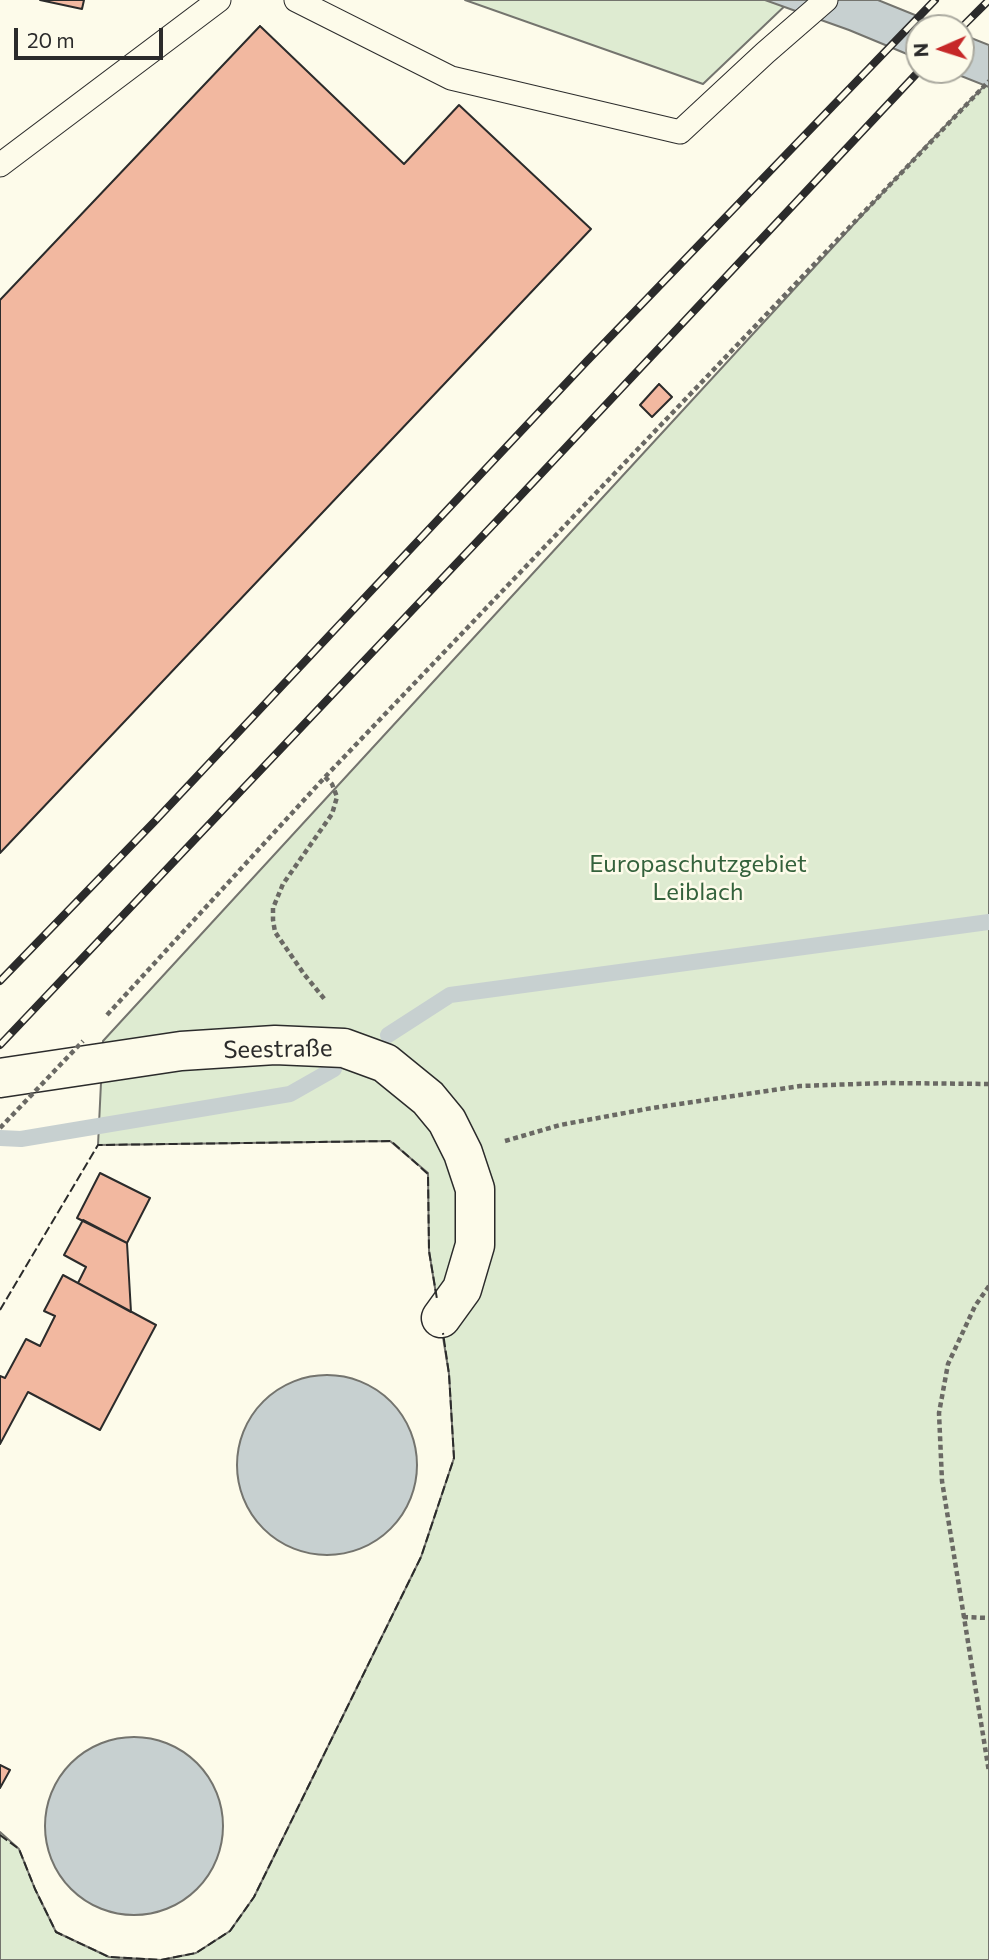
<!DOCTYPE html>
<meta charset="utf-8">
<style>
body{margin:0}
#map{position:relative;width:989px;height:1960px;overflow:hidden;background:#fdfbea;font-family:Commissioner,sans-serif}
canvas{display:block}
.north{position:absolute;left:905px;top:14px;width:70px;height:70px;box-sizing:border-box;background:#fdfbea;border:2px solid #a9a89e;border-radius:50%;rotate:267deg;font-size:19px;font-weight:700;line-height:28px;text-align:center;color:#2b2b2b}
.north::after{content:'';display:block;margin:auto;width:24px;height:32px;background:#c62828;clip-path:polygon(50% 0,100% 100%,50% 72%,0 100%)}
.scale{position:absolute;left:14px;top:28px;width:149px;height:32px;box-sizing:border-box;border:4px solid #2b2b2b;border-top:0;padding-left:9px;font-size:21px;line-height:24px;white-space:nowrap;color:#2b2b2b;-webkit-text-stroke:5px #fdfbea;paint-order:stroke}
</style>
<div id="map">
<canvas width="989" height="1960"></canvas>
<div class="north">N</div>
<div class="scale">20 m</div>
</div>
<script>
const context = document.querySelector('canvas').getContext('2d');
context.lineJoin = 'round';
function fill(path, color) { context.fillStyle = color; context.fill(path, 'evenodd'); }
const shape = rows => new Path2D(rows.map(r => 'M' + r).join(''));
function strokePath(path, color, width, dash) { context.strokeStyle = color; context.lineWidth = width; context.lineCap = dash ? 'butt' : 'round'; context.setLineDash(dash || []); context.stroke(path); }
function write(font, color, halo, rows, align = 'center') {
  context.font = font + ' Commissioner,sans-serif'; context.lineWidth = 5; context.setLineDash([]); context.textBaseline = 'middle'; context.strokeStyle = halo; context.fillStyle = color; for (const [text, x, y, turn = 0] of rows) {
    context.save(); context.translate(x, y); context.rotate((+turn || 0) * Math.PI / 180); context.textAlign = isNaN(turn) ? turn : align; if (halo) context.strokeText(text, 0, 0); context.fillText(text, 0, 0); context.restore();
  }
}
const green = shape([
 [465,0,791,0,703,84,465,0],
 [989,81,989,1960,0,1960,0,1832,19,1849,35,1889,56,1932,109,1957,161,1960,196,1953,230,1931,254,1897,421,1557,454,1458,449,1374,429,1251,428,1173,390,1141,98,1145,103,1041,923,149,989,81]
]);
fill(green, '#deebd1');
strokePath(green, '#74746e', 2);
const water = shape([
 [765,0,878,0,947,28,919,28,919,59,849,30,765,0],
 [961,34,989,45,989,87,946,70,961,70,961,34],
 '237 1465a90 90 0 1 1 180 0a90 90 0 1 1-180 0Z',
 '45 1826a89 89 0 1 1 178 0a89 89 0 1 1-178 0Z'
]);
fill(water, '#c7d0d0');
strokePath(water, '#74746e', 2);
strokePath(shape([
 [388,1035,450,995,989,922],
 [0,1138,21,1139,290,1094,334,1069]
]), '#c7d0d0', 16);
const building = shape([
 [40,0,84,0,82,9,40,0],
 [260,26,404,164,459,105,591,229,0,853,0,300,260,26],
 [659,384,672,397,652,417,640,405,659,384],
 [100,1173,150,1198,127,1243,77,1218,100,1173],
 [83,1220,127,1243,131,1312,78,1283,86,1267,64,1255,83,1220],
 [63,1275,156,1325,100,1430,28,1392,0,1444,0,1376,5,1378,26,1339,40,1346,55,1316,44,1311,63,1275],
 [0,1765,10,1770,0,1788,0,1765]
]);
fill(building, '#f2b8a0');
strokePath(building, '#2b2b2b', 2);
const service = shape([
 [296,0,451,78,680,132,765,53,826,0],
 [0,165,219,0]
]);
const minor = shape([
 [0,1078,181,1051,275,1045,344,1048,385,1063,428,1098,447,1121,463,1153,475,1189,475,1245,462,1289,441,1318]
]);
strokePath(service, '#2b2b2b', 25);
strokePath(minor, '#2b2b2b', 41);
strokePath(shape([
 [325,777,332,784,337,797,332,814,283,884,273,908,273,920,275,932,304,974,326,1001],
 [107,1015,325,777,989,81],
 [505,1141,560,1125,652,1108,800,1086,886,1083,989,1084],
 [989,1286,975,1306,948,1364,939,1413,942,1481,989,1772],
 [963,1617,989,1618]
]), '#6a6964', 4.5, [5, 3.5]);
strokePath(service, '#fdfbea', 23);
strokePath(minor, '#fdfbea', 38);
const rail = shape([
 [961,28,989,0],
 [0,981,155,821,587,361,935,0],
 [0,1045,509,508,920,70]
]);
strokePath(rail, '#2b2b2b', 8);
strokePath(rail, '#fdfbea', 5, [16]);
strokePath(shape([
 [0,1128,83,1041]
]), '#6a6964', 4.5, [5, 3.5]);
strokePath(shape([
 [0,1310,98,1145,391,1141,428,1174,429,1251,437,1299],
 [0,1835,19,1849,35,1889,56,1932,109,1957,161,1960,196,1953,230,1931,254,1897,421,1557,454,1458,449,1374,443,1333]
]), '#2b2b2b', 2, [9, 3.5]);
write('24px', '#34623c', '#fdfbea', [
 ["Europaschutzgebiet",698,864],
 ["Leiblach",698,892]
]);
write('24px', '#2b2b2b', '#fdfbea', [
 ["Seestraße",278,1049,-1]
]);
</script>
